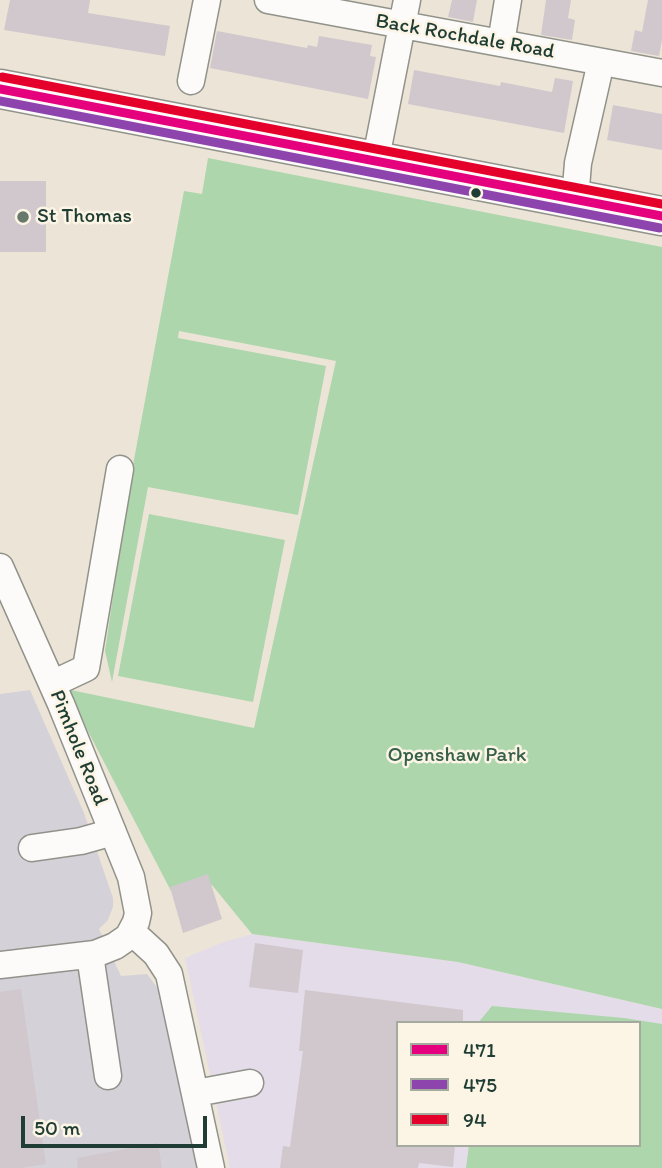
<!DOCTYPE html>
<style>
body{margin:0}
#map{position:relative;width:662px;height:1168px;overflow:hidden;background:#ece5d7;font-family:Itim,sans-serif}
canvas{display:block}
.legend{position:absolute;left:396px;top:1021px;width:245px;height:126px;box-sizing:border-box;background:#fcf5e5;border:2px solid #a4ab9e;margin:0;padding:9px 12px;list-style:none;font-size:21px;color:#1f3d34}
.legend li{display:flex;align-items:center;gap:14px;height:35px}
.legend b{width:35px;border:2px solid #a4ab9e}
.scale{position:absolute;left:21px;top:1116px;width:186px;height:32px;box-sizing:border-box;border:4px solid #1f3d34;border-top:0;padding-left:9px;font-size:21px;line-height:24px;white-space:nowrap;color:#1f3d34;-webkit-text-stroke:5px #fcf5e5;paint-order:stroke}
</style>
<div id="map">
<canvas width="662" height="1168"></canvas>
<ul class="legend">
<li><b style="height:9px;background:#e5007d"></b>471</li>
<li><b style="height:9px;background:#8e44ad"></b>475</li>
<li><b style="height:9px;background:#e4002b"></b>94</li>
</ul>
<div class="scale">50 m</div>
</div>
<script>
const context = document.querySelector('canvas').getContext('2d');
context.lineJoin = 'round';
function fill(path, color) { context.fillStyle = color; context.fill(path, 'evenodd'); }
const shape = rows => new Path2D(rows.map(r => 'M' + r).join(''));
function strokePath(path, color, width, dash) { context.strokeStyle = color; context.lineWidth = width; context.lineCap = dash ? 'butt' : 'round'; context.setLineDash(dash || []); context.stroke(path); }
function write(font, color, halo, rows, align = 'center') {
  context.font = font + ' Itim,sans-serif'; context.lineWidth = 5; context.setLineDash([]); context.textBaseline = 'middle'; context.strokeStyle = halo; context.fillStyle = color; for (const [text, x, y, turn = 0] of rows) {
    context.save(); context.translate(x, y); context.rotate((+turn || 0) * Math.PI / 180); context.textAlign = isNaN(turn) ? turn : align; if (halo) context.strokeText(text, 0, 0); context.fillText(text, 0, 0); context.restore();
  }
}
fill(shape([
 [252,934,458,962,662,1009,662,1168,230,1168,185,958,224,942],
 [398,1023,639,1023,639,1145,398,1145]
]), '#e4dce8');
fill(shape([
 [30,690,84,813,113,898,113,907,108,920,99,929,121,976,147,974,162,994,201,1168,0,1168,0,694]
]), '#d5d1d9');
fill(shape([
 [208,158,662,247,662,1009,458,962,252,934,212,885,197,880,171,891,66,689,254,728,336,361,179,331,178,338,326,366,298,515,148,487,112,682,105,651,130,481,184,191,202,194],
 [149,514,285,540,253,702,118,676],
 [492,1006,624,1018,662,1024,662,1168,466,1168,469,1145,639,1145,639,1023,478,1023]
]), '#add6ac');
fill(shape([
 [10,0,90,0,88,13,170,26,165,56,4,30],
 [452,0,477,0,473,22,448,17],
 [546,0,571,0,568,18,575,20,572,40,541,35],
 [648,0,662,0,662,40,659,56,631,51,635,30,642,32],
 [217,31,307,48,308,45,317,47,319,36,372,45,370,56,376,57,368,99,210,68],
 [414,70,500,86,501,82,552,92,555,78,573,81,564,133,408,104],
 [613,105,662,114,662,150,607,140],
 [0,181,46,181,46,252,0,252],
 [208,874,222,919,183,933,170,887],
 [255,943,303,950,298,993,249,987],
 [21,989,46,1164,20,1168,0,1168,0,992],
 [305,990,463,1010,463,1023,398,1023,398,1145,455,1145,453,1167,419,1163,418,1168,280,1168,283,1146,290,1147,303,1051,299,1051],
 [158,1143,162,1168,78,1168,77,1158]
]), '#d0c8cc');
const minor = shape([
 [268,0,662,73],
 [501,43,508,0],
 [191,81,207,0],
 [375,163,407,0],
 [575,200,578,163,601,62],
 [0,567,61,704,131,877,138,913,136,922,128,937,115,946,95,954,0,965],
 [52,684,86,668,120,469],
 [32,848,81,841,113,832],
 [132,932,156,954,169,974,211,1168],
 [90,955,108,1076],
 [196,1093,250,1083]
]);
const highway = shape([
 [0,89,662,216]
]);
strokePath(minor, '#91928a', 29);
strokePath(highway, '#91928a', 41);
strokePath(minor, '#fcfbf9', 26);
strokePath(highway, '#fcfbf9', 38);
strokePath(shape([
 [0,89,662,216]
]), '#e5007d', 9);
strokePath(shape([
 [0,101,660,228]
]), '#8e44ad', 9);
strokePath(shape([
 [2,77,662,204]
]), '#e4002b', 9);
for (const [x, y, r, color] of [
 [476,193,6,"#1f3d34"],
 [23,217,7,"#67786d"]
]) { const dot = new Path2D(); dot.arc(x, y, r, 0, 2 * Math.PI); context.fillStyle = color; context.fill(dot); strokePath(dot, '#fcf5e5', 2.5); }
write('21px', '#1f3d34', '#fcf5e5', [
 ["Back Rochdale Road",465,37,10],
 ["Pimhole Road",78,748,68]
]);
write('21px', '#1f3d34', '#fcf5e5', [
 ["St Thomas",37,217]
], 'left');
write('21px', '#366049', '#fcf5e5', [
 ["Openshaw Park",457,756]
]);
</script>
